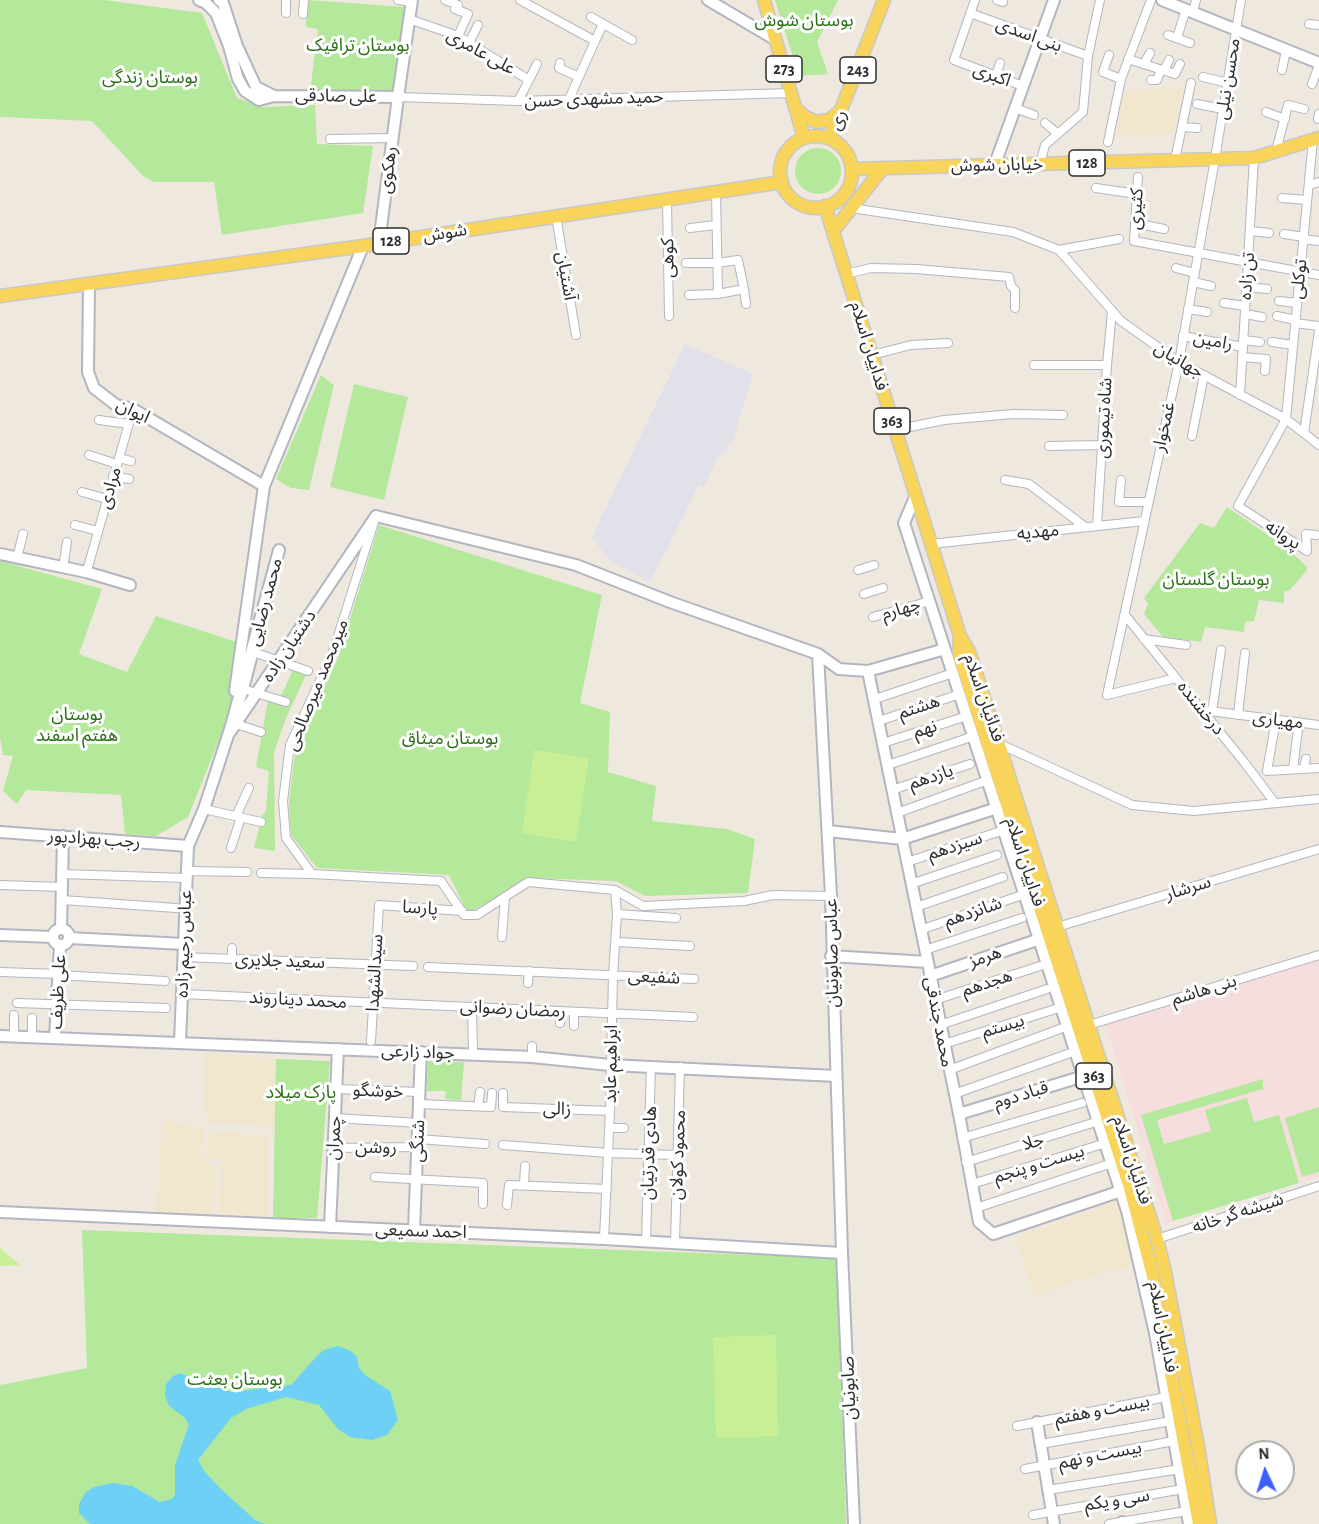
<!DOCTYPE html>
<meta charset="utf-8">
<style>
body{margin:0}
#map{position:relative;width:1319px;height:1524px;overflow:hidden;background:#efe8df;font-family:"Alegreya Sans",sans-serif}
canvas{display:block}
.north{position:absolute;left:1235px;top:1440px;width:60px;height:60px;box-sizing:border-box;background:#fff;border:2px solid #ababab;border-radius:50%;rotate:356deg;font-size:16px;font-weight:700;line-height:24px;text-align:center;color:#2d2d2d}
.north::after{content:'';display:block;margin:auto;width:21px;height:27px;background:#3c5fff;clip-path:polygon(50% 0,100% 100%,50% 72%,0 100%)}
</style>
<div id="map">
<canvas width="1319" height="1524"></canvas>
<div class="north">N</div>
</div>
<script>
const context = document.querySelector('canvas').getContext('2d');
context.lineJoin = 'round';
function fill(path, color) { context.fillStyle = color; context.fill(path, 'evenodd'); }
const shape = rows => new Path2D(rows.map(r => 'M' + r).join(''));
function strokePath(path, color, width, dash) { context.strokeStyle = color; context.lineWidth = width; context.lineCap = dash ? 'butt' : 'round'; context.setLineDash(dash || []); context.stroke(path); }
function write(font, color, halo, rows, align = 'center') {
  context.font = font + ' "Alegreya Sans","Noto Sans Arabic",sans-serif'; context.lineWidth = 6; context.setLineDash([]); context.textBaseline = 'middle'; context.strokeStyle = halo; context.fillStyle = color; for (const [text, x, y, turn = 0] of rows) {
    context.save(); context.translate(x, y); context.rotate((+turn || 0) * Math.PI / 180); context.textAlign = isNaN(turn) ? turn : align; if (halo) context.strokeText(text, 0, 0); context.fillText(text, 0, 0); context.restore();
  }
}
fill(shape([
 [685,344,753,374,732,443,716,460,704,487,699,485,650,582,609,560,592,537]
]), '#e2e0e8');
fill(shape([
 [1184,87,1174,133,1116,137,1123,91],
 [205,1052,276,1059,275,1126,208,1123,204,1099],
 [163,1120,204,1129,201,1158,216,1165,214,1215,156,1213],
 [210,1130,267,1137,268,1217,219,1214,222,1161,207,1158],
 [1117,1201,1126,1225,1132,1265,1075,1282,1034,1297,1015,1237]
]), '#f1e6ce');
fill(shape([
 [1319,958,1319,1177,1166,1223,1105,1022]
]), '#f6ddde');
fill(shape([
 [0,0,104,0,202,13,237,98,262,107,315,105,317,144,373,146,363,213,222,235,214,182,154,182,143,176,92,121,0,117],
 [307,0,406,7,395,94,310,92,318,29,306,27],
 [775,0,838,0,817,42,828,74,796,76,793,57],
 '795 171a23 23 0 1 1 46 0a23 23 0 1 1-46 0Z',
 [321,375,334,385,309,490,291,488,276,479],
 [354,384,408,397,384,500,330,487],
 [1227,507,1287,548,1307,567,1307,570,1290,590,1284,592,1284,603,1259,600,1254,621,1245,622,1244,632,1205,627,1201,642,1163,637,1144,614,1148,604,1144,598,1200,523,1214,528],
 [379,525,602,595,580,703,610,712,608,772,656,786,652,821,727,829,755,839,748,893,645,896,616,881,530,878,474,910,466,910,449,875,317,868,291,835,289,801,296,746,338,658],
 [0,561,102,589,79,654,127,672,156,616,246,645,227,720,188,817,156,836,125,834,121,795,26,790,17,804,3,791,13,756,3,755,0,737],
 [294,668,308,671,286,718,274,752,275,851,254,848,262,816,266,811,269,771,256,767,269,695,281,696],
 [276,1059,330,1061,317,1218,273,1218],
 [428,1061,464,1062,461,1100,445,1099,446,1091,427,1091],
 [1263,1079,1263,1089,1157,1120,1164,1144,1211,1131,1205,1110,1247,1098,1254,1122,1279,1115,1299,1183,1173,1221,1141,1115],
 [1319,1107,1319,1172,1302,1177,1285,1118],
 [82,1230,837,1258,846,1524,0,1524,0,1385,87,1368]
]), '#b4e89a');
fill(shape([
 [534,750,589,758,576,842,522,833],
 [0,1248,20,1265,0,1266],
 [776,1335,778,1436,716,1438,713,1337]
]), '#c8ef95');
fill(shape([
 [338,1346,351,1351,357,1357,359,1368,365,1375,390,1391,398,1420,387,1435,372,1440,350,1437,338,1429,319,1405,286,1397,246,1409,231,1418,198,1460,204,1471,222,1490,255,1520,265,1524,90,1524,79,1513,79,1504,86,1492,94,1487,112,1483,132,1486,160,1502,172,1499,175,1494,175,1465,189,1424,184,1417,169,1406,165,1396,166,1384,173,1376,180,1373,231,1392,291,1385,318,1355,324,1350]
]), '#6ed0f5');
const street = shape([
 [398,0,412,2],
 [445,0,458,5,455,9,468,14,458,36],
 [520,0,595,41,569,99],
 [975,0,954,60,1023,86],
 [997,0,1003,2],
 [1193,12,1196,0],
 [286,13,286,0],
 [970,13,1088,56],
 [303,14,304,0],
 [591,17,632,40],
 [409,19,458,36,529,80,518,101],
 [1309,24,1319,25],
 [1168,35,1190,43],
 [1177,38,1186,9],
 [595,41,603,24],
 [469,43,478,25],
 [1109,55,1103,72,1121,79],
 [1128,59,1175,74,1180,64],
 [560,63,559,68,579,77],
 [1144,64,1150,53],
 [1164,70,1169,60],
 [1282,70,1286,50],
 [996,76,1000,63],
 [1203,77,1228,83],
 [529,80,537,64],
 [1151,80,1157,80,1161,70],
 [1312,84,1319,65],
 [398,97,518,101,791,93],
 [1197,104,1223,109],
 [1015,108,1034,115],
 [1266,112,1285,119],
 [1318,119,1319,114],
 [1045,123,1058,134],
 [1182,127,1197,128],
 [330,139,393,138],
 [1313,140,1286,419,1238,506,1307,551,1306,534,1316,535],
 [1108,142,1121,79,1151,0],
 [1276,151,1288,105,1304,109],
 [1175,160,1191,83],
 [1040,164,1045,145,1083,112,1088,56,1100,0],
 [1138,177,1134,241,1319,275],
 [1309,185,1319,182],
 [1096,188,1137,194],
 [716,193,718,294],
 [1282,198,1307,200],
 [667,200,669,316],
 [851,208,1013,232,1059,250,1121,321,1179,362,1286,419,1319,445],
 [556,216,576,335],
 [1135,223,1164,229],
 [690,228,716,225],
 [1251,231,1269,233],
 [1284,234,1304,237],
 [1303,239,1319,241],
 [1059,250,1119,239],
 [686,263,717,263,738,260,744,289,718,294,689,295],
 [1176,268,1194,273],
 [846,274,871,268,916,269,1009,277,1011,286,1015,290,1015,308],
 [1193,282,1211,286],
 [1246,287,1267,289],
 [744,289,746,304],
 [1279,301,1297,303],
 [1224,303,1245,306],
 [1188,309,1207,312],
 [1245,314,1262,317],
 [1277,316,1295,320],
 [1295,323,1319,326],
 [1183,336,1243,347],
 [1243,340,1260,342],
 [1272,342,1293,345],
 [872,355,911,345,948,343],
 [1242,357,1266,359,1265,371],
 [1034,365,1107,365],
 [1240,395,1254,158],
 [99,420,129,424],
 [895,430,944,420,1013,414,1063,415],
 [1304,433,1319,331],
 [1192,436,1204,375],
 [1049,446,1102,445],
 [89,455,117,464],
 [119,458,131,461],
 [113,476,129,479],
 [1005,480,1029,484,1085,527],
 [1121,480,1119,502,1148,502],
 [82,492,107,499],
 [374,522,332,655,290,745,283,801,286,838,312,874,441,881,464,915,477,915,528,882,615,890,643,906,744,901,773,895,831,896],
 [75,525,98,531],
 [1097,526,1107,365,1112,311],
 [931,544,1144,521],
 [17,558,23,534],
 [88,567,133,409],
 [63,568,67,542],
 [858,570,874,565],
 [864,594,883,588],
 [1125,615,1244,762,1275,803],
 [873,617,930,601],
 [1144,639,1186,645],
 [253,652,308,671],
 [1176,678,1107,695,1179,362,1215,159,1241,0],
 [243,689,286,702],
 [875,699,953,673],
 [1202,710,1319,725],
 [1212,712,1221,650],
 [1238,715,1245,653],
 [1276,720,1267,771,1319,768],
 [879,721,960,694],
 [233,723,261,732],
 [883,743,967,716],
 [1000,744,1132,805,1194,811,1319,799],
 [888,765,974,736],
 [1304,768,1306,759],
 [1293,769,1299,722],
 [892,790,970,764],
 [204,809,261,822],
 [897,813,988,780],
 [236,816,249,788],
 [231,848,241,817],
 [907,862,1004,830],
 [187,871,247,872],
 [261,873,312,874],
 [62,874,186,878],
 [911,884,997,855],
 [0,885,62,887],
 [62,900,176,908],
 [916,907,1003,877],
 [617,914,676,918],
 [1057,927,1319,849],
 [920,930,1025,894],
 [502,937,505,897],
 [617,942,690,946],
 [232,948,232,959],
 [925,950,1022,918],
 [183,957,413,966],
 [428,967,694,979],
 [0,972,59,974],
 [59,975,165,981],
 [528,983,529,971],
 [182,994,693,1017],
 [935,1000,1040,966],
 [17,1003,166,1008],
 [472,1007,473,1054],
 [560,1023,561,1011],
 [940,1025,1047,989],
 [1089,1025,1319,955],
 [574,1026,574,1012],
 [14,1036,14,1015],
 [32,1037,32,1018],
 [371,1041,379,905,462,911],
 [944,1044,1062,1007],
 [532,1057,532,1046],
 [949,1070,1068,1026],
 [337,1089,420,1092],
 [503,1093,503,1107,610,1111],
 [954,1094,1076,1051],
 [419,1104,491,1107,492,1093],
 [478,1106,480,1092],
 [335,1118,419,1123],
 [610,1128,624,1128],
 [962,1138,1082,1103],
 [418,1139,485,1144],
 [503,1145,608,1153,678,1155],
 [334,1148,418,1147],
 [966,1162,1099,1121],
 [375,1177,483,1183,483,1204],
 [972,1184,1106,1143],
 [524,1185,525,1166],
 [507,1205,509,1185,607,1189],
 [976,1208,1106,1165],
 [604,1239,610,1111,613,975,617,914,615,890],
 [1157,1239,1319,1186],
 [646,1241,651,1066],
 [675,1242,680,1067],
 [1017,1426,1166,1397],
 [1041,1444,1171,1421],
 [1025,1469,1174,1441],
 [1048,1490,1180,1469],
 [1033,1515,1183,1489],
 [1109,1524,1187,1511]
]);
const secondary = shape([
 [199,0,206,3,216,13,229,46,238,79,245,91,259,100,274,96,398,97],
 [219,0,223,3,237,46,256,87,274,96],
 [708,0,776,40],
 [1162,0,1319,63],
 [995,164,1054,0],
 [379,243,398,97,412,0],
 [89,284,88,372,94,388,116,405,133,409,264,486],
 [916,495,904,523,1127,1211,1155,1333,1189,1524],
 [0,554,86,572,130,585],
 [818,654,831,896,842,1253,854,1524],
 [868,671,959,1114,979,1222,993,1234,1127,1189],
 [235,691,264,486,363,246],
 [228,735,376,516,576,565,670,602,818,654,839,669,868,671,945,649],
 [828,831,902,839,1003,806],
 [0,832,188,846],
 '53 937a8 8 0 1 1 16 0a8 8 0 1 1-16 0Z',
 [61,929,63,836],
 [0,935,52,937],
 [69,938,184,944],
 [831,956,927,962],
 [930,976,1040,939],
 [0,1036,532,1057,610,1065,836,1076],
 [55,1038,60,945],
 [180,1042,188,846,204,809,243,689,279,550,231,726],
 [959,1114,1084,1076],
 [0,1212,604,1239,842,1253],
 [330,1227,338,1049],
 [414,1230,421,1052],
 [1037,1422,1054,1524],
 [1122,1522,1122,1524]
]);
const primary = shape([
 [764,0,804,138],
 [795,107,804,116,816,122,829,120,840,111],
 '780 172a36 36 0 1 1 72 0a36 36 0 1 1-72 0Z',
 [830,138,884,0],
 [852,169,1254,158,1319,138],
 [825,206,960,636,959,655,1130,1188,1153,1276,1199,1524],
 [833,231,883,168],
 [0,296,363,246,782,182],
 [960,636,969,651,1157,1239,1165,1272,1199,1452,1210,1524]
]);
strokePath(street, '#b3b5c1', 10);
strokePath(secondary, '#b3b5c1', 14);
strokePath(primary, '#c8c8c8', 15);
strokePath(street, '#fff', 8);
strokePath(secondary, '#fff', 10);
strokePath(primary, '#f8d45b', 12);
for (const [x, y, w] of [
 [784,69,36],
 [858,70,36],
 [1087,163,36],
 [391,241,36],
 [892,421,36],
 [1094,1076,36]
]) { const box = new Path2D(); box.roundRect(x - w / 2, y - 13, w, 26, 4.5); context.fillStyle = '#fff'; context.fill(box); strokePath(box, '#2d2d2d', 1.5); }
write('bold 16px', '#2d2d2d', null, [
 ["273",784,69],
 ["243",858,70],
 ["128",1087,163],
 ["128",391,241],
 ["363",892,421],
 ["363",1094,1076]
]);
write('18px', '#297017', '#fff', [
 ["بوستان شوش",804,21],
 ["بوستان ترافیک",358,46],
 ["بوستان زندگی",150,78],
 ["بوستان گلستان",1216,580],
 ["بوستان",77,715],
 ["هفتم اسفند",77,736],
 ["بوستان میثاق",450,739],
 ["پارک میلاد",301,1093],
 ["بوستان بعثت",235,1380]
]);
write('18px', '#2d2d2d', '#fff', [
 ["بنی اسدی",1029,35,20],
 ["علی عامری",481,52,29],
 ["اکبری",992,75,20],
 ["محسن نیلی",1228,79,-81],
 ["علی صادقی",336,96,1],
 ["حمید مشهدی حسن",594,99,-2],
 ["ری",838,120,-67],
 ["خیابان شوش",997,165,-1],
 ["رهکوی",388,170,-83],
 ["کثیری",1136,209,-86],
 ["شوش",445,233,-9],
 ["کوهی",668,258,-91],
 ["آشتیان",566,276,80],
 ["تن زاده",1247,276,-86],
 ["توکلی",1299,279,-84],
 ["رامین",1213,341,11],
 ["فداییان اسلام",869,346,73],
 ["جهانیان",1179,360,31],
 ["ایوان",133,411,26],
 ["شاه تیموری",1104,418,-87],
 ["غمخوار",1164,427,-78],
 ["مرادی",110,488,-74],
 ["مهدیه",1038,532,-6],
 ["پروانه",1283,535,33],
 ["محمد رضایی",265,602,-75],
 ["چهارم",901,609,-16],
 ["دشتبان زاده",289,646,-56],
 ["میرمحمد میرصالحی",317,685,-68],
 ["فدائیان اسلام",984,698,71],
 ["هشتم",919,707,-18],
 ["درخشنده",1201,708,51],
 ["مهیاری",1278,720,7],
 ["نهم",925,729,-18],
 ["یازدهم",931,777,-18],
 ["رجب بهزادپور",94,839,4],
 ["سیزدهم",955,846,-18],
 ["فداییان اسلام",1025,862,72],
 ["سرشار",1188,888,-17],
 ["پارسا",420,908,4],
 ["شانزدهم",973,912,-19],
 ["عباس رحیم زاده",184,944,-88],
 ["عباس صابونیان",832,953,-91],
 ["هرمز",985,957,-19],
 ["سعید جلایری",280,961,2],
 ["سیدالشهدا",375,973,-87],
 ["شفیعی",654,977,3],
 ["هجدهم",987,983,-18],
 ["بنی هاشم",1204,990,-17],
 ["علی ظریف",58,992,-87],
 ["محمد دیناروند",298,1000,3],
 ["رمضان رضوانی",513,1009,3],
 ["محمد جندقی",939,1022,79],
 ["بیستم",1003,1026,-17],
 ["جواد زارعی",418,1052,2],
 ["ابراهیم عابد",611,1064,-89],
 ["خوشگو",378,1091,2],
 ["قباد دوم",1021,1095,-17],
 ["زالی",557,1109,2],
 ["چمران",334,1138,-87],
 ["شنگی",418,1141,-88],
 ["جلا",1033,1142,-17],
 ["روشن",376,1148],
 ["هادی قدرتیان",649,1153,-88],
 ["محمود کولان",678,1155,-88],
 ["فدائیان اسلام",1132,1160,72],
 ["بیست و پنجم",1039,1164,-17],
 ["شیشه گر خانه",1238,1213,-18],
 ["احمد سمیعی",421,1231,2],
 ["فداییان اسلام",1163,1327,79],
 ["صابونیان",849,1388,-92],
 ["بیست و هفتم",1102,1410,-11],
 ["بیست و نهم",1100,1455,-11],
 ["سی و یکم",1117,1500,-9]
]);
</script>
